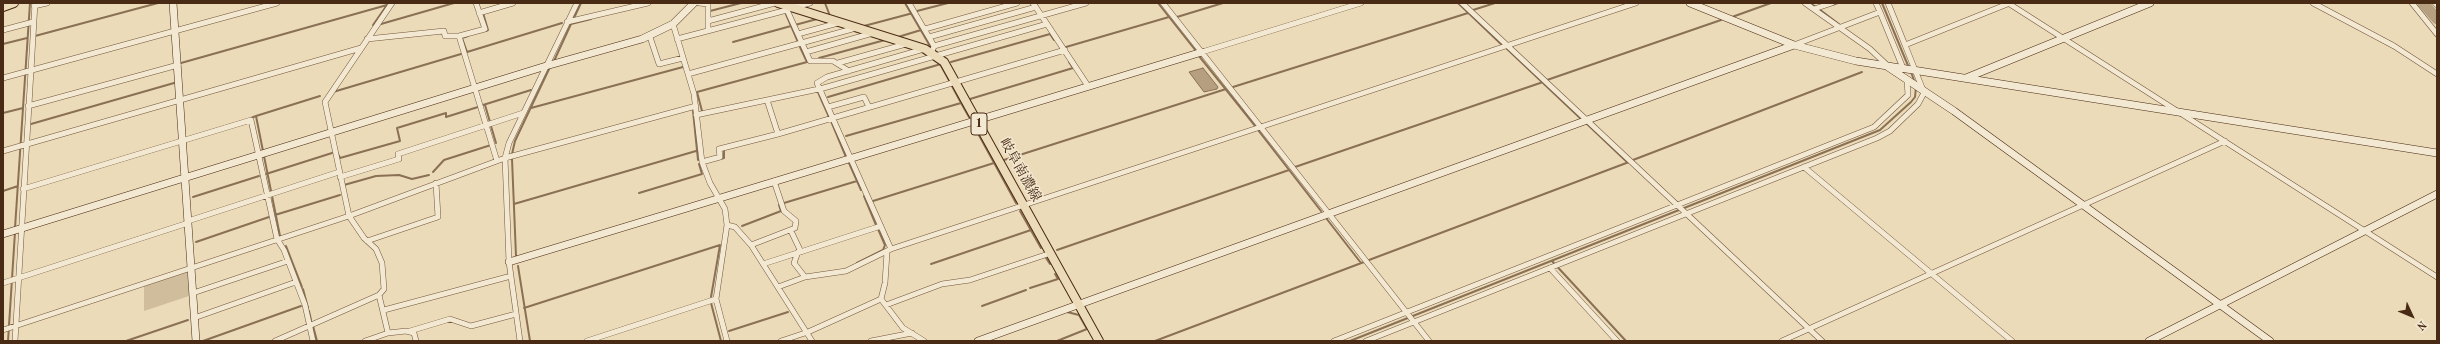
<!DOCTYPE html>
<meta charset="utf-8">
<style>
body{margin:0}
#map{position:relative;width:2440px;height:344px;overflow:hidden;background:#ecdbb8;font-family:"Old Standard TT",serif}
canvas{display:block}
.frame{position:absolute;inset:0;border:4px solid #492a14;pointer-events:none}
.north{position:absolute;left:2392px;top:296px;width:40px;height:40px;-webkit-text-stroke:3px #f3e8d1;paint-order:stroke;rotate:134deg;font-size:11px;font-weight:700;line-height:16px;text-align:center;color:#492a14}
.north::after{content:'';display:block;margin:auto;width:14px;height:18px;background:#492a14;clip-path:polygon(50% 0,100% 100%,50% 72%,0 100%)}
</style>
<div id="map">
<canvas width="2440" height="344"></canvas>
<div class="frame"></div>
<div class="north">N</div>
</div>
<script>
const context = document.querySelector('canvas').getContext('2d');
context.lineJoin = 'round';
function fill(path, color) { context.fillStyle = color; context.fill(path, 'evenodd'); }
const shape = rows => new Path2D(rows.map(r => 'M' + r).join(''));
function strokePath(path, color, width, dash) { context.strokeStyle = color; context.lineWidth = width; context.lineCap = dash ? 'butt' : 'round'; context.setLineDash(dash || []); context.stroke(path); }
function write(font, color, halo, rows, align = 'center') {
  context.font = font + ' "Old Standard TT","Noto Serif JP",serif'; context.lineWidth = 3; context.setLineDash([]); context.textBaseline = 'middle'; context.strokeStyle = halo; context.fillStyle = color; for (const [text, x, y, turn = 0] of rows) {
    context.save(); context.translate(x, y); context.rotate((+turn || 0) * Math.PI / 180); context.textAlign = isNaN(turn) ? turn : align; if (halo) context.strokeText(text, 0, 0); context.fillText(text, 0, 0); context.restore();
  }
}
fill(shape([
 [187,270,189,296,144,311,144,285]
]), '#d0bd9c');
const water = shape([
 [1203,68,1218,87,1217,89,1204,92,1189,72,1203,68]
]);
fill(water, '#b59f80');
strokePath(water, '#8a7055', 1);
strokePath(shape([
 [825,3,830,16],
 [905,3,930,46],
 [1158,3,1196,51],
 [1458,3,1503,46],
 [1810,3,1816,7],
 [1882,3,1909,68],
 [1832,5,1838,3],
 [1819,9,1840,25],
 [1473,10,1495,3],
 [710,11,741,3],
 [917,11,948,3],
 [785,12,798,42],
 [483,13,488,30,486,31],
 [1177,17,1223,3],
 [1732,17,1771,3],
 [573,20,581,3],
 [381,24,454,3],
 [571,24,591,19],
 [795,25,817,19],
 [864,26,913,13],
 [35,36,158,3],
 [468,36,462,38,467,52,562,23],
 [898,37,921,30],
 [733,42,791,26],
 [3,44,27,38],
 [1066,47,1169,17],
 [1506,48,1580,118],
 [1199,56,1256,127],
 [819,58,885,40],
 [554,61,571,24],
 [951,62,1050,34,1054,40],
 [181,63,387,5,373,25],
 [940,64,950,82],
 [1911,72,1915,83],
 [1547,80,1721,20],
 [952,86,960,101],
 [1233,87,1468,13],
 [333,92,461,54],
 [814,92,818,92,821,99,823,98],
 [828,97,941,64],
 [821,99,829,117],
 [970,99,1073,68,1069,62],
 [483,105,531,90],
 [485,105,490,122],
 [531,108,683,67],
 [693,111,698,160],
 [702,111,697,92,807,62,799,45],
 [3,113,23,108],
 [256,116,320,96],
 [251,118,256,116,280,236],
 [829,121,831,121,846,157],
 [31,124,174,83],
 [1587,124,1627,162],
 [491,126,496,143],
 [975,128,1016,203],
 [1258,130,1321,211],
 [846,136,961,103,969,117],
 [337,152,340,158,400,141,397,128,446,113,446,117,478,107],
 [512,154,515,141,550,67],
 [512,159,516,256],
 [720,159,724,158,724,150],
 [1004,160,1226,89],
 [1633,160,1862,72],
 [849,163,861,190],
 [1295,167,1543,82],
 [433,172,444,160,491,145],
 [266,174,332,153],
 [344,185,376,176,399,175,412,179,429,175],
 [3,191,18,186],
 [639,193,702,174,699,164],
 [864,196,876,225],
 [193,197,259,176],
 [873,201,994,163],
 [784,203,857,181],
 [514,204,696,151],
 [1020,211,1041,248],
 [275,215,340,195],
 [1326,218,1361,263],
 [742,226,781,211,779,205],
 [15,228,30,3],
 [196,242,269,217],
 [286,246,302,287],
 [1057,250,1289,170],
 [1046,258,1050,264],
 [1369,260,1629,162],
 [1552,261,1626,341],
 [857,263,883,250,885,245,878,229],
 [931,264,1031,230],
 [518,266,530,341],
 [1030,288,1058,279,1055,274],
 [303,289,308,308],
 [711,303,721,341],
 [982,306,1026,290],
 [524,308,720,245,711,297],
 [309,311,311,320],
 [313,326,317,341],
 [729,331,788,312],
 [8,341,15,232],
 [126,341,188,320],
 [203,341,301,306],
 [1057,341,1087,329,1079,315,1067,312],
 [1155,341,1364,262],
 [1350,341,1880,130,1911,102,1915,97,1916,87]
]), '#8a7055', 2);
strokePath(shape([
 [2423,3,2437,19]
]), '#b59f80', 11);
const street = shape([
 [476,3,485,29,459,36,497,161],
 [699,3,708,4,708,31],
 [909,3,934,46,933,49],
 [1163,3,1429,341],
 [1462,3,1822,341],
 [1805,3,1870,49,1888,66],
 [1888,3,1905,45],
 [2008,3,2437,277],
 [2313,3,2394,46,2437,74],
 [2412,3,2437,34],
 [2435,3,2437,5],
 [34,6,47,3],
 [790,7,787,10,806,52,873,33],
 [794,7,810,3],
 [1814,9,1832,3],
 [1880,12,1903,68],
 [479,13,513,3],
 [708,21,775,3],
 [567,22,648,3],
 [673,24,694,94,702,162,710,183,725,209,727,225,716,299,727,341],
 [1047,24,1088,86],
 [925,29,1017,3],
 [3,30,33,22],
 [798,34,838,23],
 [650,37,659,64,683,58],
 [929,37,1036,7],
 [367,39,444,31,445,36,459,36],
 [677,39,787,10],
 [1794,45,1880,12,1876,3],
 [934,46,1086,3],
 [806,52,810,61,833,61,849,71],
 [1202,52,1361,3],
 [838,63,906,44],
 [688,74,856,28],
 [3,78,277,3],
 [820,89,1047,24,1033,3],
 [1923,90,1905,45,2010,3],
 [767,100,778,134,1065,50],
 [28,106,178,65],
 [828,107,864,97,869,107],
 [696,115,819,89],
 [3,151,361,48],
 [702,162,720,157,719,149,778,134],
 [1804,167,2012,341],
 [340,177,399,159,398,154,523,113],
 [23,189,251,120,277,239],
 [188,221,339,172],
 [727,225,735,227,751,245,812,341],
 [791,231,801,252],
 [277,239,284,250,305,305,313,341],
 [367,241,438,217,436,183],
 [751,245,795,228,796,221,784,211,774,181],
 [891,249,817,83,827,77,924,49],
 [798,252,794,263,805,277],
 [763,264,881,226],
 [1550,268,1617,341],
 [3,283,188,223],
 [778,287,805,277,846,271,891,249,1636,3],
 [193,293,288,261],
 [379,295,388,333],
 [881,299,903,328,924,341],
 [881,299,885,283,887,252],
 [886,305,942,284,970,280,1051,253],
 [384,310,511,276],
 [194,318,296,282],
 [3,330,349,216,505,158,696,106],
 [410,331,450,319,471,326,516,314],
 [15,341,35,3],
 [275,341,379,295,384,289,382,263,376,249,364,238,349,216,325,102,392,3],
 [365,341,388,333,406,331,414,333,416,341],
 [520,341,509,262,505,158,509,143,577,3],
 [587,341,716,299],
 [781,341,808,332,881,299],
 [871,341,912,333],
 [1334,341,1874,127,1908,95,1907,80],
 [1366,341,1877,138,1890,131,1918,104,1925,91],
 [1782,341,2225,141]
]);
const secondary = shape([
 [173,3,196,341],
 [1690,3,1794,45,1856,61,2437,153],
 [1888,67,1954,111,2270,341],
 [1966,78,2150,3],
 [3,234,546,66,642,39,673,24,694,3],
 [509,262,1202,52],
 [978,341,1794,45],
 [2149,341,2437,194]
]);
const primary = shape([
 [778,3,925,49,944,62,1099,341],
 [3,7,14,3]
]);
strokePath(street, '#72563d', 6);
strokePath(secondary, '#492a14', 8);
strokePath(primary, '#492a14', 10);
strokePath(street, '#f3e8d1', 5);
strokePath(secondary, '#f3e8d1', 7);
strokePath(primary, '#ecdbb8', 8);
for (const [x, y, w] of [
 [979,124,16]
]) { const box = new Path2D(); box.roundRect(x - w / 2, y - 11, w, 22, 3); context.fillStyle = '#f3e8d1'; context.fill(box); strokePath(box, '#492a14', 1); }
write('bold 13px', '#492a14', null, [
 ["1",979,124]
]);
write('14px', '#492a14', '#f3e8d1', [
 ["岐阜南濃線",1020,170,61]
]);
</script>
